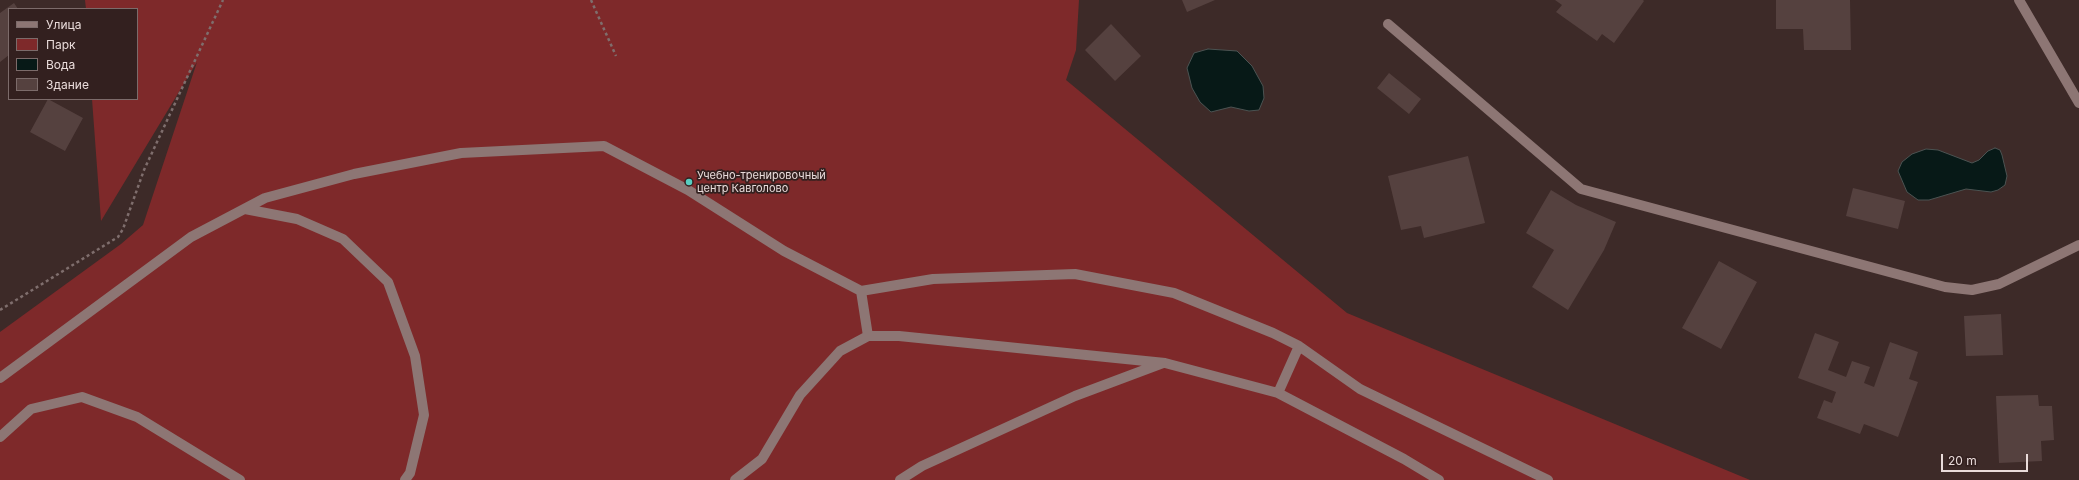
<!DOCTYPE html>
<meta charset="utf-8">
<style>
body{margin:0}
#map{position:relative;width:2079px;height:480px;overflow:hidden;background:#3d2a28;font-family:Inter,sans-serif}
canvas{display:block}
.legend{position:absolute;left:8px;top:8px;width:130px;height:92px;box-sizing:border-box;background:#33201f;border:1px solid #7c6b6a;margin:0;padding:5px 7px;list-style:none;font-size:12px;color:#e9dbda}
.legend li{display:flex;align-items:center;gap:8px;height:20px}
.legend b{width:20px;border:1px solid #7c6b6a}
.scale{position:absolute;left:1941px;top:454px;width:87px;height:18px;box-sizing:border-box;border:2px solid #e9dbda;border-top:0;padding-left:5px;font-size:12px;line-height:14px;white-space:nowrap;color:#e9dbda;-webkit-text-stroke:3px #33201f;paint-order:stroke}
</style>
<div id="map">
<canvas width="2079" height="480"></canvas>
<ul class="legend">
<li><b style="height:5px;background:#8d7674"></b>Улица</li>
<li><b style="height:11px;background:#7e292a"></b>Парк</li>
<li><b style="height:11px;background:#071917"></b>Вода</li>
<li><b style="height:11px;background:#55413f"></b>Здание</li>
</ul>
<div class="scale">20 m</div>
</div>
<script>
const context = document.querySelector('canvas').getContext('2d');
context.lineJoin = 'round';
function fill(path, color) { context.fillStyle = color; context.fill(path, 'evenodd'); }
const shape = rows => new Path2D(rows.map(r => 'M' + r).join(''));
function strokePath(path, color, width, dash) { context.strokeStyle = color; context.lineWidth = width; context.lineCap = dash ? 'butt' : 'round'; context.setLineDash(dash || []); context.stroke(path); }
function write(font, color, halo, rows, align = 'center') {
  context.font = font + ' Inter,sans-serif'; context.lineWidth = 3.5; context.setLineDash([]); context.textBaseline = 'middle'; context.strokeStyle = halo; context.fillStyle = color; for (const [text, x, y, turn = 0] of rows) {
    context.save(); context.translate(x, y); context.rotate((+turn || 0) * Math.PI / 180); context.textAlign = isNaN(turn) ? turn : align; if (halo) context.strokeText(text, 0, 0); context.fillText(text, 0, 0); context.restore();
  }
}
fill(shape([
 [85,0,1079,0,1076,50,1066,80,1347,313,1750,480,0,480,0,332,121,244,143,225,197,62,101,221,92,99,137,99,137,9,86,9]
]), '#7e292a');
const water = shape([
 [1208,49,1237,51,1252,66,1263,86,1264,98,1259,110,1249,111,1231,107,1211,112,1200,102,1192,88,1187,68,1194,53,1208,49],
 [1995,148,2000,150,2002,155,2007,176,2005,185,1998,190,1991,192,1966,189,1929,200,1918,200,1907,192,1898,171,1902,162,1912,154,1926,149,1938,150,1972,163,1979,160,1988,151,1995,148]
]);
fill(water, '#071917');
strokePath(water, '#4b5352', 1);
fill(shape([
 [1182,0,1215,0,1187,12],
 [1555,0,1643,0,1644,1,1614,43,1602,34,1597,41,1556,12,1562,5],
 [1776,0,1850,0,1851,50,1804,50,1803,29,1776,29],
 [14,3,18,9,9,9,9,55,0,62,0,13],
 [1111,24,1141,56,1115,81,1085,50],
 [1389,73,1421,99,1409,114,1377,88],
 [48,99,83,118,65,151,30,132],
 [1468,156,1485,223,1424,238,1421,226,1401,230,1388,176],
 [1853,188,1905,201,1898,229,1846,216],
 [1551,190,1576,205,1616,222,1604,250,1568,310,1532,287,1554,250,1526,233],
 [1719,261,1757,282,1721,349,1682,328],
 [2001,314,2003,355,1966,356,1964,316],
 [1815,333,1839,342,1828,370,1846,377,1852,361,1870,367,1864,383,1874,387,1890,342,1918,352,1909,379,1918,382,1898,437,1864,424,1860,434,1817,418,1824,400,1832,403,1836,392,1798,378],
 [2038,395,2039,406,2052,406,2054,440,2041,441,2042,461,1999,463,1996,396]
]), '#55413f');
strokePath(shape([
 [591,0,616,56],
 [0,310,118,237,123,229,144,170,223,0]
]), '#7f6e6d', 2.5, [3, 3]);
strokePath(shape([
 [245,209,297,219,343,239,388,282,415,356,424,415,410,473,405,480],
 [861,291,868,336],
 [0,378,191,237,265,198,354,174,461,153,604,146,688,190,784,251,861,291,933,279,1075,274,1174,293,1273,333,1299,346,1360,389,1548,480],
 [1278,393,1299,346],
 [0,437,31,409,82,397,137,417,240,480],
 [735,480,762,459,800,395,840,351,868,336,899,336,1165,363,1278,393,1404,459,1439,480],
 [900,480,922,466,1075,396,1163,363]
]), '#8d7674', 10);
strokePath(shape([
 [2019,0,2079,103],
 [1388,24,1581,189,1945,287,1972,290,1999,284,2079,245]
]), '#8d7674', 10);
for (const [x, y, r, color] of [
 [689,182,4,"#58cec0"]
]) { const dot = new Path2D(); dot.arc(x, y, r, 0, 2 * Math.PI); context.fillStyle = color; context.fill(dot); strokePath(dot, '#33201f', 1.5); }
write('11px', '#e9dbda', '#33201f', [
 ["Учебно-тренировочный",697,176],
 ["центр Кавголово",697,189]
], 'left');
</script>
